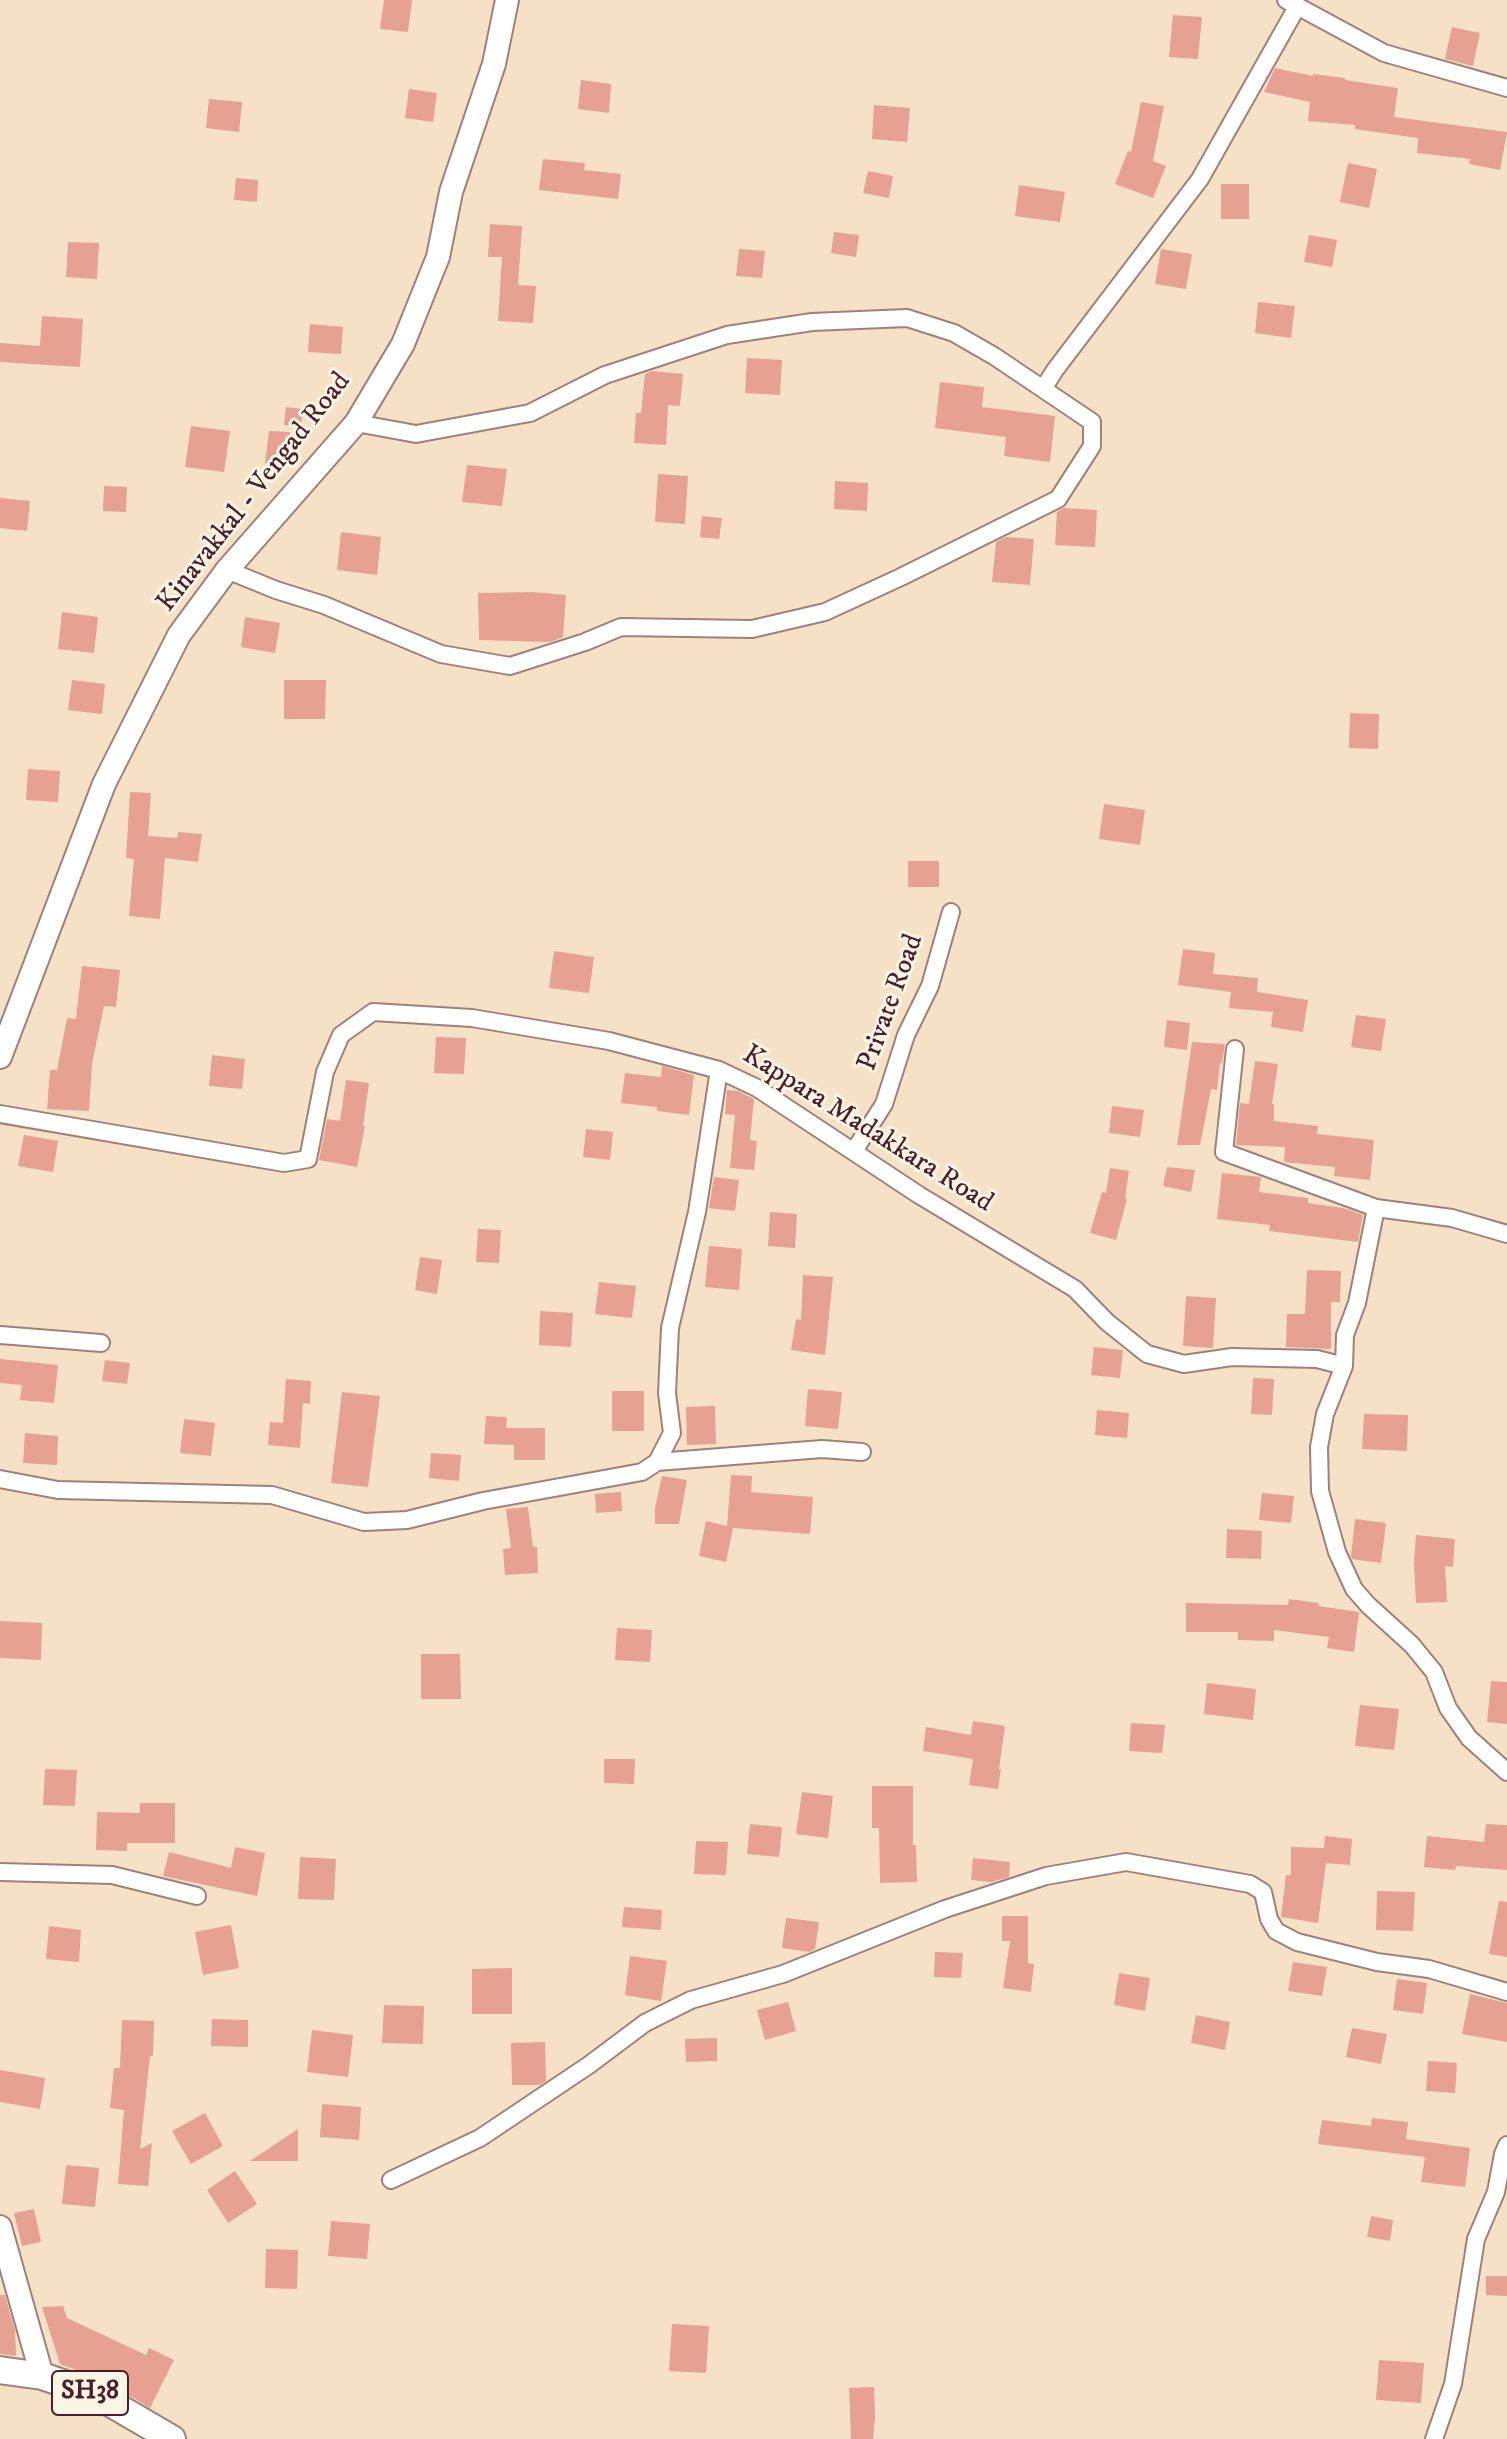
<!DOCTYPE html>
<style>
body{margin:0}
canvas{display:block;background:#f6e1c7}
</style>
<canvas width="1507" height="2439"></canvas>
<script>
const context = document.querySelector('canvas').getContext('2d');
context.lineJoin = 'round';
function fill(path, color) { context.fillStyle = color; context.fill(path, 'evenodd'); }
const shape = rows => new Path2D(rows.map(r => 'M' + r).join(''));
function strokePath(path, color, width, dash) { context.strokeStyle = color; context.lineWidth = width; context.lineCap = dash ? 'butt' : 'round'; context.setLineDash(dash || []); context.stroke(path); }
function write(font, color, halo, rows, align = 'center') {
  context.font = font + ' "IM FELL DW Pica",serif'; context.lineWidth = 6; context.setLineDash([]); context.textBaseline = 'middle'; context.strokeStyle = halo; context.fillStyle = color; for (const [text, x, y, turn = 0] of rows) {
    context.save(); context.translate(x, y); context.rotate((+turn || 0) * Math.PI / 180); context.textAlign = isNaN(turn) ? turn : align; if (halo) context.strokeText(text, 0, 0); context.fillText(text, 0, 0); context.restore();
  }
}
fill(shape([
 [384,0,412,0,408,32,380,29],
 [1173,15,1202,17,1198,59,1169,57],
 [1452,27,1480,33,1473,66,1445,59],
 [1275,68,1313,76,1313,74,1345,78,1345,80,1398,88,1394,117,1507,132,1500,170,1469,164,1470,159,1417,153,1418,138,1355,129,1355,125,1308,121,1310,102,1264,92],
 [581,80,611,84,609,113,578,109],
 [409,89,437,93,433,122,405,118],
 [209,99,242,102,239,132,206,128],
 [1141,102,1164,106,1153,161,1166,166,1153,198,1115,184,1128,151,1131,152],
 [874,105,910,108,907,142,872,139],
 [543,159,585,163,584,170,621,174,618,199,539,190],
 [1348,163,1377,169,1369,208,1340,202],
 [868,171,893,176,889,198,863,193],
 [236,178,258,180,257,202,234,200],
 [1221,184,1249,184,1249,219,1221,219],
 [1019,185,1065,192,1060,222,1015,216],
 [490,224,522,226,518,285,536,286,533,323,498,321,502,257,488,257],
 [834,232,859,235,856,257,831,253],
 [1309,235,1337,240,1332,267,1304,262],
 [68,242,99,243,97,279,66,277],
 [739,249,765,251,762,278,736,276],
 [1161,249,1192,254,1186,289,1155,284],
 [1258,302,1295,306,1291,338,1255,333],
 [42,316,83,319,80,367,0,362,0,343,40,346],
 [310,324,343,327,341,354,308,352],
 [747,358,782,360,780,395,745,393],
 [652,371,683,374,680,406,668,405,666,445,634,443,636,413,641,413,645,374],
 [940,382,984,387,982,407,1055,416,1050,462,1004,456,1006,437,935,428],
 [286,407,303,409,301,427,284,425],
 [191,426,230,431,224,472,185,467],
 [269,431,290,432,286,466,265,463],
 [467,465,507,469,502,506,462,502],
 [658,474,688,476,685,524,655,522],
 [835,481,868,483,867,511,834,509],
 [104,486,127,487,126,512,103,511],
 [0,498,30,501,27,531,0,528],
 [1064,508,1097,510,1095,547,1055,545,1057,512],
 [702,516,722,518,719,539,700,537],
 [341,532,381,537,377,575,337,570],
 [1006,537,1034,539,1030,585,992,582,996,542],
 [533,592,566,595,563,637,550,642,479,640,478,593],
 [62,612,98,617,94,653,58,649],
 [245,617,280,623,275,653,241,647],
 [72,680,105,684,102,714,68,710],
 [284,680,326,680,325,719,284,719],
 [1350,713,1379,714,1378,749,1349,748],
 [28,769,60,771,58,802,26,800],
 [130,792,151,793,148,836,177,838,178,832,202,834,198,862,165,858,160,919,129,916,134,859,126,858],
 [1104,804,1145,810,1140,845,1099,839],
 [908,861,939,861,939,887,908,887],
 [1183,949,1215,953,1213,974,1258,978,1257,992,1308,1000,1303,1032,1271,1027,1273,1012,1229,1008,1231,992,1178,985],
 [554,951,594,957,589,993,549,988],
 [82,966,120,970,116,1007,104,1006,92,1064,89,1111,47,1109,50,1070,57,1070,67,1018,76,1019],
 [1356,1015,1386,1019,1381,1051,1351,1047],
 [1167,1020,1190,1023,1187,1050,1164,1047],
 [436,1037,466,1038,464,1074,434,1073],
 [1192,1042,1225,1044,1222,1063,1220,1063,1217,1090,1211,1089,1200,1145,1177,1145],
 [212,1055,245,1059,242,1089,209,1086],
 [1255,1061,1278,1064,1272,1104,1274,1104,1274,1121,1318,1126,1317,1134,1374,1140,1370,1180,1334,1176,1335,1167,1284,1162,1285,1147,1236,1145,1240,1103,1249,1104],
 [662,1066,694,1075,689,1115,657,1111,657,1107,621,1103,625,1073,661,1077],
 [346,1080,369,1083,363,1126,365,1126,357,1167,319,1160,327,1119,340,1121],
 [727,1090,738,1091,754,1099,750,1140,757,1141,754,1170,730,1168,735,1115,725,1114],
 [1112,1106,1144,1110,1140,1137,1109,1133],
 [586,1129,613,1132,610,1160,583,1157],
 [24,1135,58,1141,53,1172,18,1166],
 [1167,1167,1195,1170,1191,1192,1163,1186],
 [1110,1168,1129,1171,1125,1198,1127,1199,1116,1240,1090,1233,1102,1192,1106,1193],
 [1222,1173,1261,1177,1259,1192,1308,1198,1308,1203,1343,1208,1363,1215,1358,1242,1269,1231,1270,1225,1217,1219],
 [714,1177,739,1180,735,1211,709,1208],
 [770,1212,797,1214,795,1248,768,1246],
 [478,1229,501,1230,499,1263,476,1262],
 [709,1246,742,1249,739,1290,705,1287],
 [420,1257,442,1260,437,1294,415,1290],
 [1307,1270,1341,1271,1340,1302,1331,1302,1331,1349,1286,1347,1287,1314,1305,1314],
 [803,1275,833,1277,825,1355,791,1350,796,1319,801,1320],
 [599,1282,636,1286,632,1318,595,1314],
 [1186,1296,1216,1298,1213,1348,1183,1346],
 [540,1311,573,1313,571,1347,539,1345],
 [1094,1347,1123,1350,1120,1378,1091,1375],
 [0,1359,58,1365,54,1403,20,1400,22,1385,0,1383],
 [105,1360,130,1363,127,1384,102,1381],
 [1253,1378,1274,1379,1272,1415,1251,1414],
 [286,1379,311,1381,310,1404,303,1403,300,1448,268,1445,270,1422,283,1423],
 [808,1389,842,1392,838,1429,805,1426],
 [612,1391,644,1391,644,1431,612,1431],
 [342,1392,380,1396,368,1487,331,1483],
 [715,1406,716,1444,687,1445,686,1407],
 [1097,1410,1129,1413,1127,1438,1095,1435],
 [1364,1414,1408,1415,1407,1451,1362,1449],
 [486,1416,507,1417,506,1428,545,1428,545,1460,514,1460,514,1445,484,1444],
 [184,1419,215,1423,211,1456,180,1453],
 [25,1433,58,1436,57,1465,23,1463],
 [431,1453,461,1455,459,1481,429,1478],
 [731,1475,752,1476,751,1492,813,1497,810,1534,733,1528,726,1562,699,1556,706,1521,727,1526],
 [662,1476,687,1480,679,1524,655,1524,655,1508],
 [621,1492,622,1511,596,1513,595,1494],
 [1262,1493,1294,1496,1291,1523,1259,1520],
 [528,1507,533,1547,537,1547,538,1573,505,1575,503,1549,511,1548,506,1509],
 [1355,1519,1386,1523,1381,1563,1352,1559,1351,1556],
 [1227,1529,1262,1531,1261,1559,1226,1558],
 [1416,1535,1455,1539,1453,1567,1445,1566,1447,1602,1416,1603,1414,1563],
 [1289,1599,1319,1603,1318,1606,1359,1612,1354,1652,1327,1648,1329,1637,1274,1630,1274,1641,1238,1640,1238,1632,1186,1632,1186,1603,1288,1605],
 [0,1621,42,1623,41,1660,0,1658],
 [617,1628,652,1630,650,1662,615,1660],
 [421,1654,460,1654,461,1699,421,1699],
 [1491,1681,1507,1682,1507,1724,1487,1722],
 [1207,1683,1256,1689,1253,1720,1204,1714],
 [1360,1705,1399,1709,1394,1750,1355,1746],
 [973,1721,1005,1726,999,1769,1001,1769,998,1789,969,1785,973,1759,923,1751,926,1727,971,1735],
 [1131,1723,1165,1725,1162,1753,1129,1751],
 [604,1759,635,1759,634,1784,604,1783],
 [45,1769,77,1770,75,1806,43,1805],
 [872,1786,913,1786,913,1845,916,1845,917,1882,880,1883,879,1828,872,1828],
 [802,1792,833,1796,828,1838,796,1834],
 [140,1803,175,1803,175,1843,127,1843,127,1851,96,1850,97,1812,140,1813],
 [750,1824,782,1827,779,1857,747,1854],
 [1486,1824,1507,1825,1507,1870,1456,1866,1455,1870,1424,1867,1427,1836,1484,1842],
 [1325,1836,1352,1839,1350,1865,1326,1863,1318,1923,1281,1917,1286,1875,1291,1875,1291,1847,1324,1848],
 [696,1841,728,1842,726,1875,694,1874],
 [235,1847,265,1853,257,1896,163,1876,169,1852,231,1868],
 [300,1857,336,1859,334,1900,298,1899],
 [973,1858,1010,1862,1009,1877,991,1882,971,1880],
 [1377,1891,1415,1892,1413,1931,1376,1930],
 [1499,1901,1507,1902,1507,1957,1489,1954],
 [624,1907,662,1910,661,1930,622,1927],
 [1002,1916,1028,1916,1028,1963,1034,1964,1031,1992,1003,1988,1010,1941,1002,1941],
 [786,1918,819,1922,815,1949,809,1952,782,1948],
 [231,1925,239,1968,203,1975,195,1932],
 [49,1926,81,1930,79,1962,46,1959],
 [935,1952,963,1953,961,1978,934,1977],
 [630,1956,667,1961,661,2001,625,1995],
 [1293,1962,1327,1967,1322,1996,1288,1991],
 [512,1968,512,2014,472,2014,472,1969],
 [1119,1973,1150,1978,1145,2011,1114,2005],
 [1397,1979,1427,1983,1423,2014,1393,2010],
 [1470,1994,1507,2003,1507,2042,1462,2034],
 [788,2002,796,2031,765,2040,757,2010],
 [384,2005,424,2006,423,2044,382,2043],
 [1196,2015,1230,2022,1225,2050,1191,2043],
 [212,2019,248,2020,248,2047,211,2046],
 [122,2020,154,2021,153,2056,150,2056,140,2149,152,2143,148,2186,118,2184,124,2110,110,2108,114,2068,120,2068],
 [1352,2028,1387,2034,1381,2064,1346,2057],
 [312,2030,353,2035,348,2077,307,2072],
 [717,2038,717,2061,686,2062,685,2039],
 [545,2042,546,2081,540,2085,512,2085,511,2043],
 [1428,2061,1457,2063,1455,2093,1426,2091],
 [0,2070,45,2078,40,2109,0,2102],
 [322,2104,361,2107,359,2140,320,2137],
 [205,2113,223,2146,191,2164,172,2131],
 [1372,2118,1408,2122,1406,2139,1470,2148,1465,2187,1421,2182,1425,2157,1318,2144,1322,2120,1371,2126],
 [298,2129,298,2161,250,2161],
 [66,2165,99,2168,95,2207,62,2204],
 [235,2171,257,2204,228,2223,207,2190],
 [34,2209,41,2242,22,2246,14,2213],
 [1371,2216,1393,2220,1390,2241,1367,2237],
 [331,2221,370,2224,367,2259,328,2256],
 [266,2249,298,2250,297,2289,265,2288],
 [1486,2276,1507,2276,1507,2296,1486,2295],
 [0,2295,5,2295,15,2330,16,2356,0,2354],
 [63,2306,67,2318,146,2355,149,2348,174,2360,150,2408,103,2380,60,2364,42,2307],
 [672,2324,709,2326,706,2373,669,2371],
 [1379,2360,1424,2363,1421,2403,1376,2400],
 [874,2387,875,2418,873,2439,851,2439,849,2388]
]), '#e7a193');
const minor = shape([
 [1286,0,1384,53,1507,88],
 [356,423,416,434,530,413,605,375,727,335,812,322,907,318,954,333,994,356,1043,389],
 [227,570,276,590,324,605,441,654,510,666,585,642,621,627,752,629,825,612,901,577,1058,499,1092,446,1092,422,1043,389,1055,370,1200,179,1297,7],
 [1235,1049,1224,1152,1376,1208],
 [0,1114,284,1163,308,1159,325,1072,341,1035,373,1012,472,1018,609,1041,719,1070],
 [854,1151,884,1104,906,1035,930,986,951,912],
 [1507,1234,1452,1218,1376,1208,1357,1303,1345,1335,1344,1366,1325,1414,1319,1447,1320,1491,1337,1552,1354,1589,1368,1605,1412,1645,1434,1672,1448,1708,1469,1738,1507,1772],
 [0,1335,101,1343],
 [657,1462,822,1449,862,1452],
 [0,1479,58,1490,272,1495,364,1522,407,1520,483,1501,642,1472,657,1462,672,1433,667,1393,670,1328,697,1212,719,1070,757,1088,919,1195,1075,1289,1107,1322,1147,1354,1184,1364,1232,1357,1317,1359,1344,1366],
 [0,1872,112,1875,197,1896],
 [391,2180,480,2138,589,2065,645,2023,691,2000,783,1974,945,1909,1046,1876,1126,1862,1250,1884,1263,1892,1269,1919,1276,1931,1297,1942,1377,1962,1429,1969,1507,1992],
 [1434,2439,1453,2384,1476,2239,1496,2192,1503,2154,1507,2145]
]);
const secondary = shape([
 [0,1057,104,784,179,635,227,570,356,423,403,344,438,257,451,192,494,64,507,0],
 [0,2227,42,2376]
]);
const primary = shape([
 [0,2370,42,2376,95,2394,172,2439]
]);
strokePath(minor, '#a08079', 20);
strokePath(secondary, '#a08079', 26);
strokePath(primary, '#a08079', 30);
strokePath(minor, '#fff', 16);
strokePath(secondary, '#fff', 22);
strokePath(primary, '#fff', 26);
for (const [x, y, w] of [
 [90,2393,76]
]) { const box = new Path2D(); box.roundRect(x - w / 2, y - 22, w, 44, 6); context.fillStyle = '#fcf5e5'; context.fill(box); strokePath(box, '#4a1f2b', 2); }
write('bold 26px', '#4a1f2b', null, [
 ["SH38",90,2393]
]);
write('28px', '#4a1f2b', '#fcf5e5', [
 ["Kinavakkal - Vengad Road",255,493,-52],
 ["Private Road",892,1003,-70],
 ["Kappara Madakkara Road",867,1130,32]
]);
</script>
